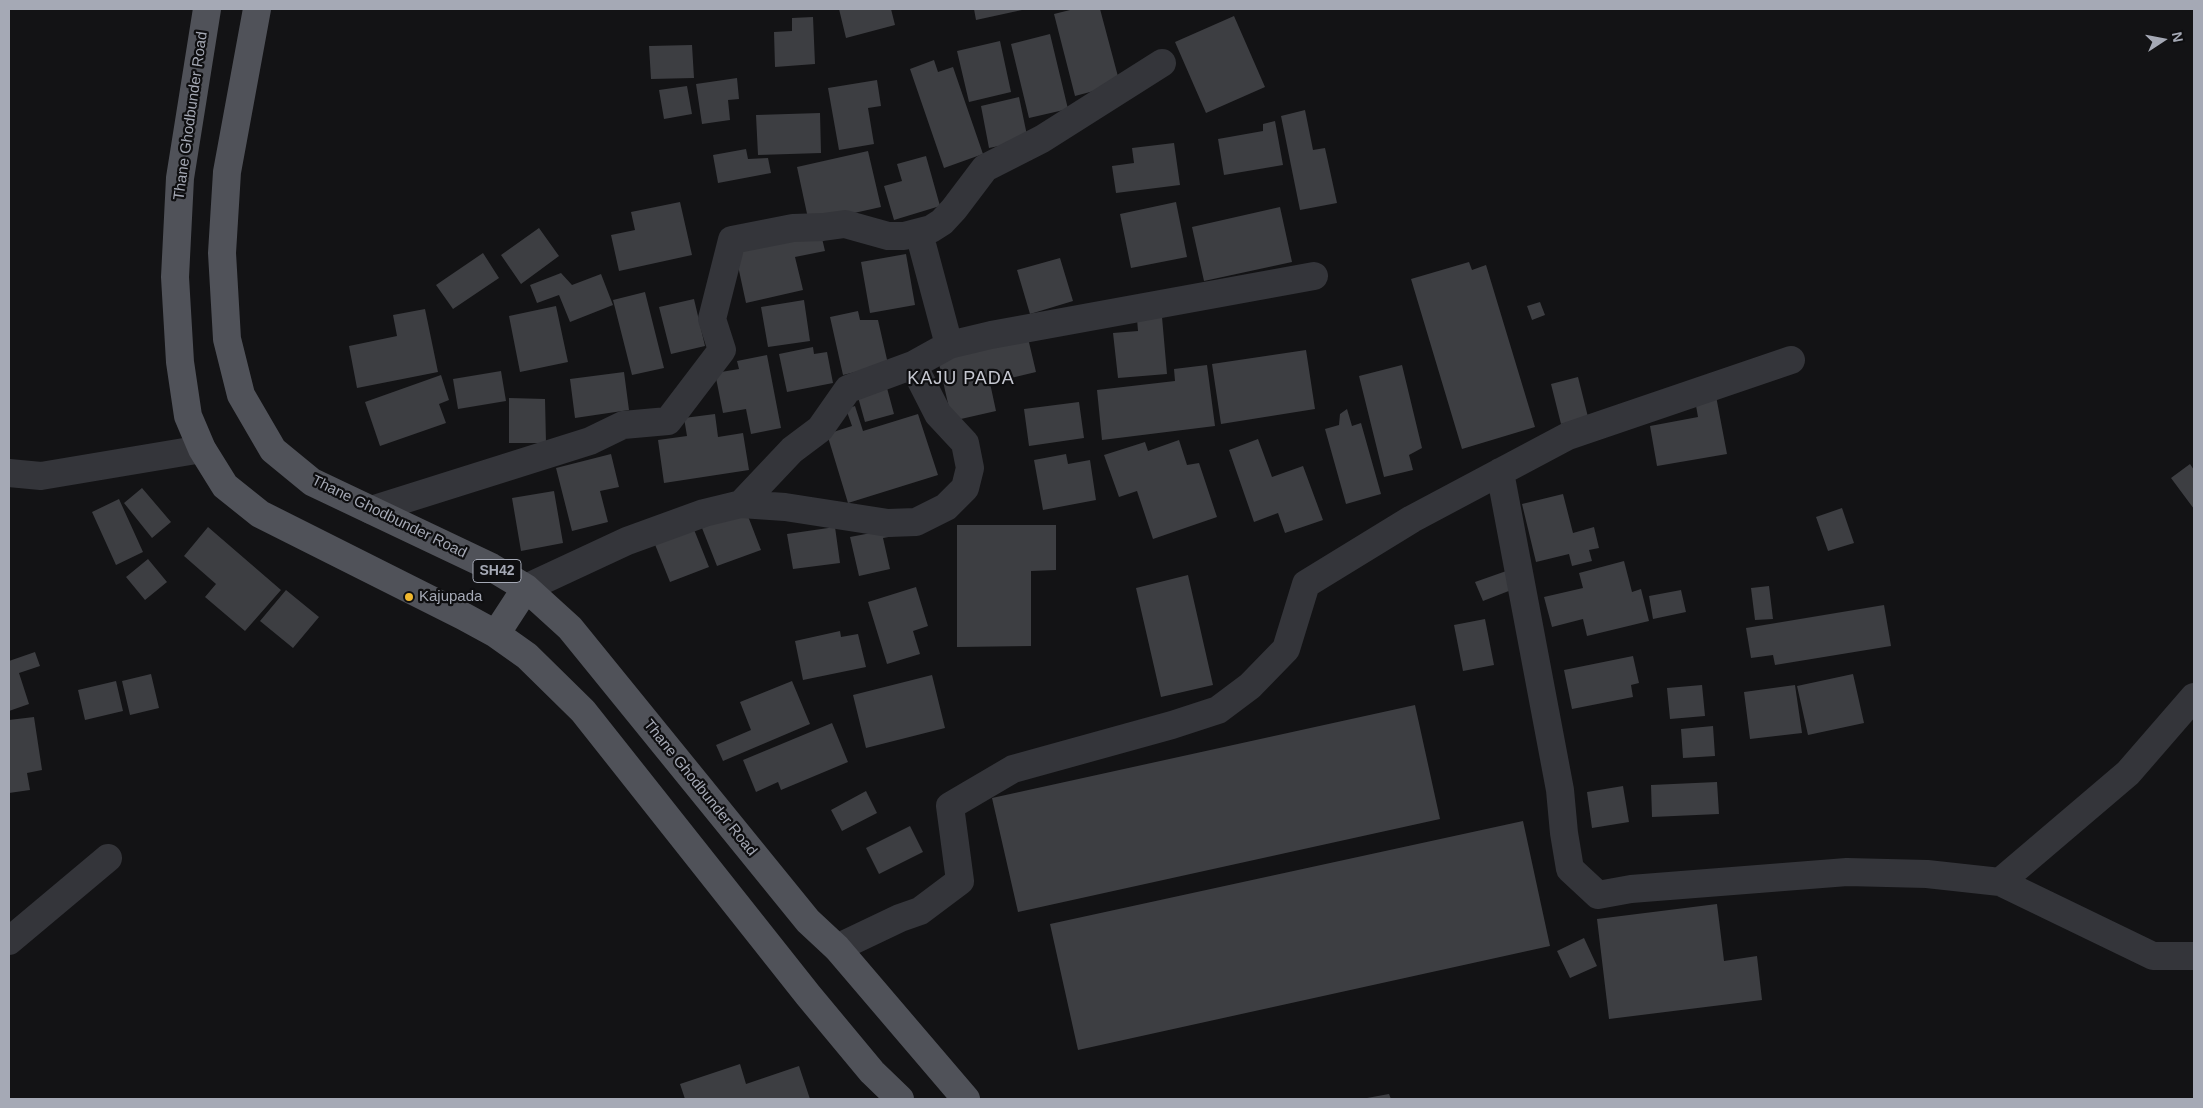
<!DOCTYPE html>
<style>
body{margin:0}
#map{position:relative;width:2203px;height:1108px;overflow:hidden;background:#131315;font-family:Helvetica,sans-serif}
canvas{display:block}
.frame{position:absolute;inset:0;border:10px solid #a5a9b5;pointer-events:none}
.north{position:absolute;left:2138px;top:15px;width:50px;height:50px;-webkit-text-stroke:4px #0e0e10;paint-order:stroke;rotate:79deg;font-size:14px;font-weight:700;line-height:20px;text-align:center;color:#a5a9b5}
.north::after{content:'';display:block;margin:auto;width:18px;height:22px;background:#a5a9b5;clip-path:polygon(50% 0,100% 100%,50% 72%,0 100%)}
</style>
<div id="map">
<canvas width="2203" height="1108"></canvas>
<div class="frame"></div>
<div class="north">N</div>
</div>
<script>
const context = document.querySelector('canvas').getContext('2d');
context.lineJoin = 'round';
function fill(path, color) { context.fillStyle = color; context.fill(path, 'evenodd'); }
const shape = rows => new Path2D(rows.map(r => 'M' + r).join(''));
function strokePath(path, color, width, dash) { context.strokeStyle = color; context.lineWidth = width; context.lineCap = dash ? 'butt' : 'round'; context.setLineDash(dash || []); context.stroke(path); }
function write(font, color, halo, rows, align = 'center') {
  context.font = font + ' Helvetica,sans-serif'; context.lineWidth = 4.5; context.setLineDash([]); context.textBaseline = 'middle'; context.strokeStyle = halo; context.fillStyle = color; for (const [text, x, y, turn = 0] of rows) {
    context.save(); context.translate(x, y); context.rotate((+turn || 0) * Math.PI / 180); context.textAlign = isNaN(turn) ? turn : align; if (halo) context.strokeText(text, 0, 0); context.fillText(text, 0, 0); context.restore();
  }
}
fill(shape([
 [839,9,891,9,895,25,846,38],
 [974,9,1022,9,1022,10,976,20],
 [1074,9,1100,9,1120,84,1075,96,1054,14],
 [1234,16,1265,87,1206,113,1175,42],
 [813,17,815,64,775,67,774,32,792,31,792,18],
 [1050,34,1068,109,1029,118,1011,44],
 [1000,41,1011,92,969,102,957,51],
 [692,45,694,78,651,79,649,46],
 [934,60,938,72,953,67,983,154,944,168,910,69],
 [737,78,739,99,728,100,730,120,702,124,696,84],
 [877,80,881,106,868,108,874,144,839,150,828,88],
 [687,86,692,114,664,119,659,90],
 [1019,97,1028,140,989,148,981,106],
 [1305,110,1313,150,1325,148,1337,203,1300,210,1281,116],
 [820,113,821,153,758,155,756,115],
 [1275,121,1283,165,1224,175,1218,139,1263,131,1263,124],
 [1174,143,1180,185,1116,193,1112,166,1134,163,1132,148],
 [746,149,748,159,768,158,771,173,718,183,713,155],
 [868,151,881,207,809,223,797,167],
 [926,156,940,206,894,220,884,186,902,181,897,164],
 [680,202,692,255,619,271,611,235,635,230,631,212],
 [1176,202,1187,257,1131,268,1120,214],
 [1280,207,1292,262,1204,281,1192,227],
 [539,228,559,256,521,284,501,255],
 [821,234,825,251,795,257,803,290,746,303,735,252],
 [483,253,499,278,453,309,436,285],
 [906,254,915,305,870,313,861,262],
 [1060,258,1073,301,1030,314,1017,270],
 [1469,262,1472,270,1486,265,1535,427,1462,449,1411,279],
 [561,273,572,285,601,274,613,305,570,322,559,295,537,303,530,285],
 [645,292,664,368,632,375,613,300],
 [694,299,705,346,671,354,659,307],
 [804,300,810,341,768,347,761,307],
 [1540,302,1545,315,1532,320,1527,306],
 [556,306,568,362,520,372,509,316],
 [425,309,438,372,357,388,349,346,397,336,393,315],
 [858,311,860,320,878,320,888,364,843,375,830,317],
 [1162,317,1167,374,1118,378,1113,333,1138,331,1137,319],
 [1027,334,1036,372,990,383,996,411,952,421,937,355],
 [813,347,814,354,827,352,833,383,787,392,779,354],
 [1306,350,1315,409,1221,424,1212,364],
 [767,355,781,428,751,434,746,409,723,413,715,373,739,369,737,361],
 [1207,365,1215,426,1102,440,1097,390,1175,381,1174,369],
 [1402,365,1422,448,1409,455,1413,470,1384,477,1359,376],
 [501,371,506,401,458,409,453,379],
 [624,372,629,410,575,418,570,379],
 [441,375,449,400,439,404,446,423,380,446,365,402],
 [1578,377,1588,417,1561,424,1551,384],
 [887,388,894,414,865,422,858,397],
 [1716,396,1727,454,1657,466,1650,426,1698,417,1695,400],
 [509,398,545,399,546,443,509,443],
 [1079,402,1084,438,1029,446,1024,409],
 [855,406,863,431,918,414,938,475,848,503,827,434,852,426,846,409],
 [1347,409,1352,426,1361,423,1381,494,1346,504,1325,429,1339,425,1340,414],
 [715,414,718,437,743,433,749,470,664,483,658,440,687,436,684,418],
 [1258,439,1272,477,1303,466,1323,520,1285,533,1278,513,1254,522,1229,450],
 [1179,440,1187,465,1199,463,1217,517,1153,539,1137,491,1119,497,1104,455,1145,442,1148,451],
 [611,454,619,487,600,491,608,522,572,531,556,468],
 [1066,454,1068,464,1090,460,1096,500,1043,510,1034,460],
 [2190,464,2194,470,2194,509,2171,478],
 [142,488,171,522,152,538,124,503],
 [554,491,563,543,521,551,512,498],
 [1563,494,1573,533,1594,527,1599,548,1589,550,1592,561,1572,566,1569,554,1536,562,1522,504],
 [119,499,143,552,116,565,92,512],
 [1842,508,1854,543,1828,551,1816,517],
 [746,511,761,550,717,566,702,528],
 [957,525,1056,525,1056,570,1031,571,1031,646,957,647],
 [208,527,281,590,245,631,205,597,216,584,184,556],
 [693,527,709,567,670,582,654,542],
 [835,527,840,563,793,569,787,534],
 [892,529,894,536,883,538,890,569,859,576,850,537],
 [148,559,167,582,145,600,126,577],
 [1624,561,1632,592,1641,589,1649,621,1587,636,1583,619,1552,627,1544,597,1583,588,1579,573],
 [1512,569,1519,587,1483,601,1475,582],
 [1188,575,1213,685,1161,697,1136,588],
 [1769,586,1773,619,1755,620,1751,588],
 [916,587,928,626,913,631,920,654,887,664,868,602],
 [286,590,319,617,293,648,260,621],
 [1681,590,1686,612,1653,619,1649,596],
 [1884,605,1891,646,1775,665,1773,655,1751,658,1746,628],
 [1485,619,1494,665,1463,671,1454,625],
 [840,631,841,637,858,634,866,667,803,680,795,641],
 [35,652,40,666,19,673,29,704,9,711,9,661],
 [1633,656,1639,683,1631,685,1633,697,1572,709,1564,670],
 [151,674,159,708,130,715,122,681],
 [1853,674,1864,723,1808,735,1797,686],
 [932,675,945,728,866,748,853,695],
 [116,681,123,711,85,720,78,690],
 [792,681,810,724,723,761,716,745,751,730,740,702],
 [1702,685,1705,716,1670,719,1667,688],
 [1795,685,1802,733,1750,739,1744,692],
 [1415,705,1440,819,1018,912,992,798],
 [34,717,42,770,27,773,30,790,9,793,9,720],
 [832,723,848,762,781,790,778,782,756,792,743,760],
 [1713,726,1715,756,1683,758,1681,729],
 [1717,782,1719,814,1652,817,1651,785],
 [1623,786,1629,822,1592,828,1587,792],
 [866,791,877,813,842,831,831,810],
 [1523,821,1550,946,1078,1050,1050,924],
 [910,826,923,852,879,874,866,848],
 [1717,904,1724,961,1757,956,1762,1000,1609,1019,1597,919],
 [1584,938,1597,966,1570,978,1557,951],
 [740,1064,746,1084,799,1066,810,1099,685,1099,680,1084],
 [1389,1094,1391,1099,1367,1099,1367,1098]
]), '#3d3e42');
strokePath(shape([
 [919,233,949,345],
 [1500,472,1560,790,1564,833,1570,869,1598,895,1631,889,1847,872,1927,874,2000,882,2153,956,2194,956],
 [9,473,41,476,202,449],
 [741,504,792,450,820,429,848,389,913,365,949,345,991,335,1314,276],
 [371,510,590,441,623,425,668,421,722,350,712,319,732,240,793,228,823,227,845,224,888,236,904,236,931,229,942,222,954,209,985,168,1042,139,1162,63],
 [526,588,627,541,704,513,741,504,785,507,888,523,916,522,946,507,965,488,970,468,965,443,938,414,913,365],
 [2000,882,2128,773,2194,697],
 [9,941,108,858],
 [837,948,900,918,920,911,960,881,950,806,1013,769,1172,725,1218,710,1250,686,1286,649,1306,584,1412,519,1568,436,1791,360]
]), '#34353a', 28);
strokePath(shape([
 [207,9,180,178,175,277,180,362,188,416,202,449,225,486,260,514,463,616,496,634,527,656,583,711,808,995,872,1072,900,1099],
 [257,9,227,172,222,253,227,339,241,395,273,450,312,482,491,567,526,588,570,628,808,921,837,948,966,1099],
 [496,634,526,588]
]), '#505259', 28);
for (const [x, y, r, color] of [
 [409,597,5,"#f1b82f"]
]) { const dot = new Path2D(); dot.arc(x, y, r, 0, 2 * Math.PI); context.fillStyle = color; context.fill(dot); strokePath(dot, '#0e0e10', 2); }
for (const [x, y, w] of [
 [497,571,48]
]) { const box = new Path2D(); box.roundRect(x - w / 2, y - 11.5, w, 23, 4); context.fillStyle = '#0e0e10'; context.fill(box); strokePath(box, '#a5a9b5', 1); }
write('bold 14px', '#a5a9b5', null, [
 ["SH42",497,571]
]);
write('15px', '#a5a9b5', '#0e0e10', [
 ["Thane Ghodbunder Road",191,116,-82],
 ["Thane Ghodbunder Road",389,517,26],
 ["Thane Ghodbunder Road",700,788,51]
]);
write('15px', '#a5a9b5', '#0e0e10', [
 ["Kajupada",419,597]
], 'left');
context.letterSpacing = '1px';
write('18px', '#c6c8d1', '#0e0e10', [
 ["KAJU PADA",961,379]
]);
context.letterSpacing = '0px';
</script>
